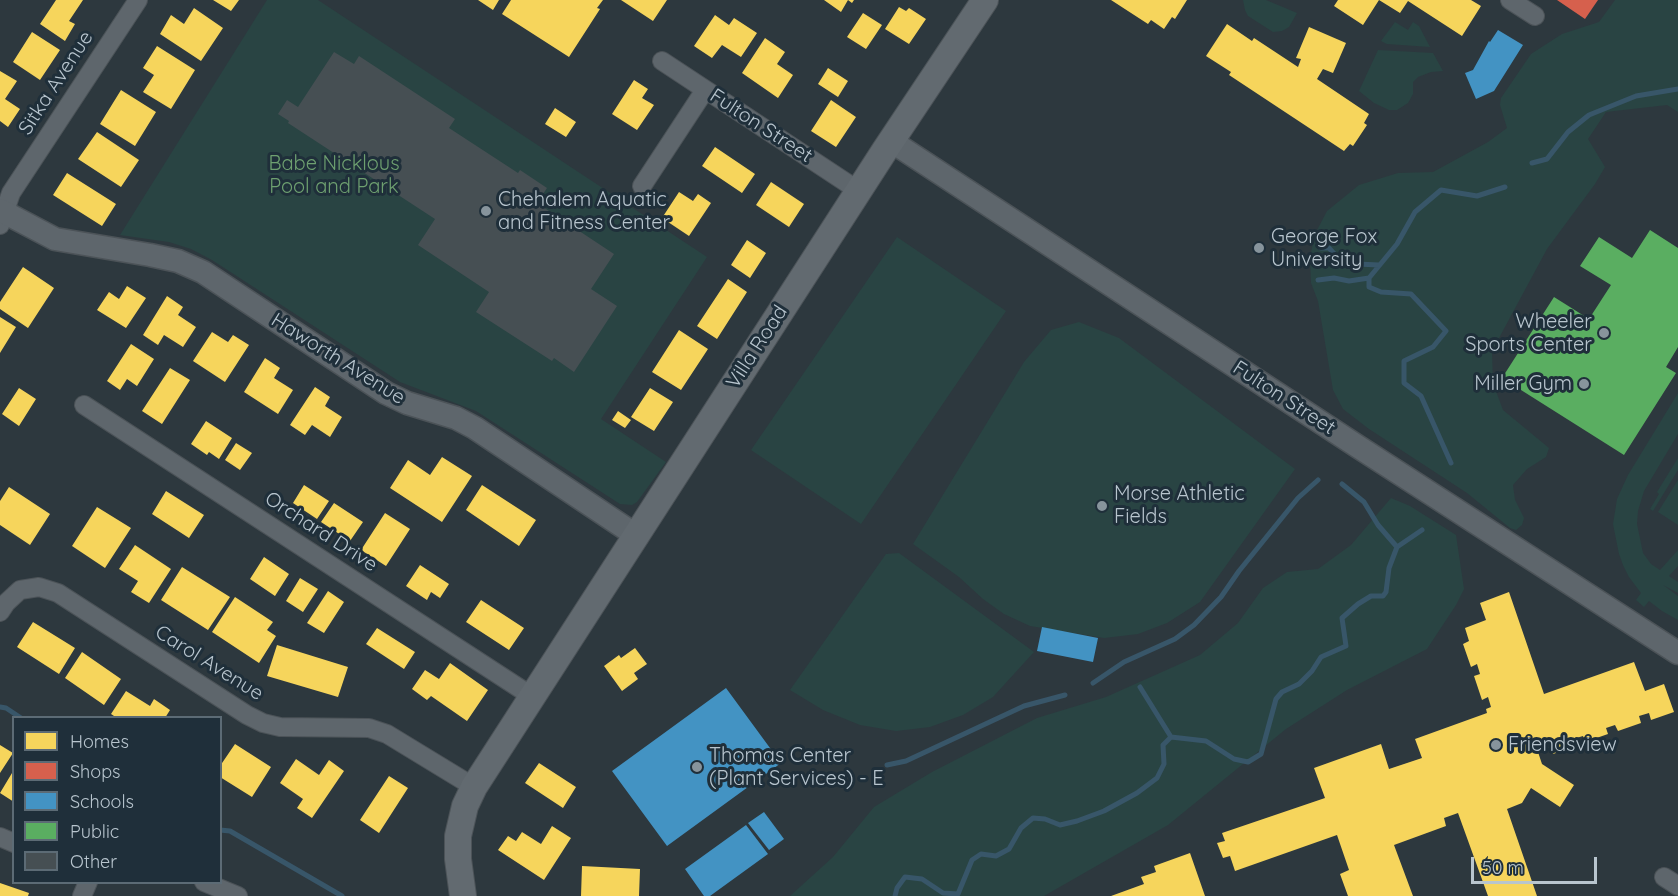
<!DOCTYPE html>
<style>
body{margin:0}
#map{position:relative;width:1678px;height:896px;overflow:hidden;background:#2d383e;font-family:Quicksand,sans-serif}
canvas{display:block}
.legend{position:absolute;left:12px;top:716px;width:210px;height:168px;box-sizing:border-box;background:#1f2f3a;border:2px solid #5c6b75;margin:0;padding:8px 10px;list-style:none;font-size:18px;color:#b8c5ce}
.legend li{display:flex;align-items:center;gap:12px;height:30px}
.legend b{width:30px;border:2px solid #5c6b75}
.scale{position:absolute;left:1471px;top:857px;width:126px;height:27px;box-sizing:border-box;border:3px solid #b8c5ce;border-top:0;padding-left:8px;font-size:18px;line-height:21px;white-space:nowrap;color:#b8c5ce;-webkit-text-stroke:4px #1f2f3a;paint-order:stroke}
</style>
<div id="map">
<canvas width="1678" height="896"></canvas>
<ul class="legend">
<li><b style="height:16px;background:#f6d55c"></b>Homes</li>
<li><b style="height:16px;background:#d6604d"></b>Shops</li>
<li><b style="height:16px;background:#4393c3"></b>Schools</li>
<li><b style="height:16px;background:#5aae61"></b>Public</li>
<li><b style="height:16px;background:#464f53"></b>Other</li>
</ul>
<div class="scale">50 m</div>
</div>
<script>
const context = document.querySelector('canvas').getContext('2d');
context.lineJoin = 'round';
function fill(path, color) { context.fillStyle = color; context.fill(path, 'evenodd'); }
const shape = rows => new Path2D(rows.map(r => 'M' + r).join(''));
function strokePath(path, color, width, dash) { context.strokeStyle = color; context.lineWidth = width; context.lineCap = dash ? 'butt' : 'round'; context.setLineDash(dash || []); context.stroke(path); }
function write(font, color, halo, rows, align = 'center') {
  context.font = font + ' Quicksand,sans-serif'; context.lineWidth = 6; context.setLineDash([]); context.textBaseline = 'middle'; context.strokeStyle = halo; context.fillStyle = color; for (const [text, x, y, turn = 0] of rows) {
    context.save(); context.translate(x, y); context.rotate((+turn || 0) * Math.PI / 180); context.textAlign = isNaN(turn) ? turn : align; if (halo) context.strokeText(text, 0, 0); context.fillText(text, 0, 0); context.restore();
  }
}
fill(shape([
 [267,0,318,0,707,257,601,419,666,462,637,502,632,505,620,504,476,411,400,382,212,260,191,249,169,242,120,235],
 [1243,0,1266,0,1297,13,1289,27,1282,31,1273,32,1248,16,1245,10],
 [1615,0,1678,0,1678,112,1667,105,1606,112,1588,139,1605,167,1595,184,1547,249,1492,351,1493,383,1503,410,1549,448,1546,457,1527,469,1513,485,1515,500,1524,518,1522,525,1516,530,1510,528,1467,493,1369,429,1343,409,1333,390,1318,301,1311,283,1310,257,1315,234,1327,211,1359,185,1398,173,1433,172,1488,142,1507,128,1500,105,1501,98,1531,54,1562,34,1599,22],
 [1395,22,1408,30,1413,22,1419,26,1430,47,1387,44,1381,41],
 [1378,50,1433,53,1443,71,1431,72,1418,77,1413,82,1413,94,1408,103,1397,110,1389,110,1374,103,1359,91],
 [897,237,1006,311,861,524,751,450],
 [1079,322,1119,338,1295,469,1200,602,1167,623,1138,634,1104,638,1030,626,1004,614,983,599,959,577,913,544,1024,362,1051,330],
 [1678,393,1678,434,1644,491,1638,511,1637,524,1643,553,1651,564,1660,570,1678,550,1678,566,1669,576,1678,582,1678,593,1663,585,1678,596,1678,620,1662,611,1649,601,1644,607,1636,600,1641,593,1629,577,1623,565,1619,554,1613,524,1617,499,1628,475],
 [1678,458,1678,470,1653,511,1650,509,1659,494,1657,492],
 [1678,480,1678,525,1658,512],
 [1391,498,1410,506,1456,535,1464,589,1456,605,1427,649,1347,690,1286,729,1168,825,1044,896,790,896,833,857,874,807,932,772,1037,718,1106,697,1200,655,1238,623,1263,588,1287,572,1318,569,1351,545],
 [899,553,1034,652,993,697,963,715,930,727,896,731,860,725,823,710,790,690,886,554]
]), '#294443');
fill(shape([
 [56,0,83,0,69,21,75,24,65,41,40,24],
 [213,0,239,0,231,11],
 [478,0,499,0,493,10],
 [511,0,603,0,597,8,600,9,569,57,502,14],
 [621,0,667,0,653,21],
 [824,0,854,0,852,3,848,0,841,12],
 [1111,0,1187,0,1175,19,1172,17,1164,29,1151,20,1148,24],
 [1338,0,1379,0,1363,25,1334,6],
 [1379,0,1471,0,1481,6,1462,36,1408,1,1400,13],
 [899,7,906,11,909,8,926,19,909,44,885,29],
 [194,8,223,28,201,61,160,34,171,15,184,24],
 [863,13,882,25,866,49,847,37],
 [715,15,729,25,734,18,757,33,741,57,722,45,712,58,694,46],
 [1227,24,1252,41,1254,38,1298,67,1301,59,1296,58,1309,27,1346,43,1333,73,1323,69,1317,79,1369,114,1364,123,1367,125,1353,146,1350,144,1344,151,1229,75,1231,72,1206,56],
 [32,32,60,50,40,80,13,62],
 [765,38,785,52,777,64,793,75,778,98,742,73],
 [157,46,195,70,171,109,143,92,154,75,143,68],
 [828,68,848,81,838,97,818,84],
 [0,71,17,81,5,99,20,109,8,127,0,121],
 [634,80,648,89,642,98,654,105,637,130,612,114],
 [121,90,156,112,135,146,100,124],
 [831,100,856,117,836,147,811,131],
 [555,108,576,122,566,137,545,124],
 [97,132,139,160,121,187,78,159],
 [715,147,755,174,742,193,702,166],
 [67,173,116,204,102,226,53,195],
 [771,182,804,204,789,227,756,205],
 [679,192,693,201,698,194,711,203,689,236,662,218],
 [747,240,766,253,750,278,731,265],
 [23,267,54,288,28,328,0,309,0,302],
 [728,279,747,292,717,339,697,326],
 [127,286,146,298,126,328,97,310,109,292,119,299],
 [167,296,183,307,178,315,196,327,183,347,164,335,158,345,143,335],
 [0,317,16,327,0,353],
 [679,330,708,349,681,390,652,372],
 [212,332,228,342,233,335,249,345,225,382,193,361],
 [131,344,154,359,137,386,127,379,120,390,107,381],
 [265,358,280,368,274,378,293,390,278,414,244,392],
 [170,368,190,380,162,424,142,411],
 [315,387,330,397,325,406,342,417,330,437,312,425,305,435,290,425],
 [19,388,36,399,19,426,2,414],
 [650,388,673,402,654,431,631,417],
 [618,411,631,420,625,428,612,420],
 [206,421,232,438,219,459,209,452,207,455,191,444],
 [236,443,252,453,240,470,225,460],
 [442,457,472,476,442,522,390,488,408,460,430,475],
 [304,485,329,501,317,519,293,503],
 [482,485,536,520,519,546,466,510],
 [9,487,50,514,30,545,0,525,0,501],
 [166,491,204,515,189,538,152,514],
 [334,503,363,522,350,541,321,522],
 [97,507,131,528,105,568,72,546],
 [385,513,410,529,386,566,361,550],
 [135,545,171,569,149,603,131,592,138,581,119,569],
 [264,557,289,574,275,596,250,579],
 [420,565,449,584,440,598,431,592,427,600,406,586],
 [182,567,230,597,208,630,161,600],
 [300,578,318,589,303,612,286,601],
 [328,591,344,602,324,633,307,623],
 [1509,592,1544,694,1634,662,1645,691,1664,684,1674,712,1651,720,1649,713,1639,716,1641,723,1618,731,1615,725,1606,728,1608,734,1585,742,1583,736,1573,739,1575,746,1553,754,1550,748,1538,752,1542,764,1574,785,1560,807,1531,788,1522,803,1507,809,1537,896,1488,896,1458,813,1444,818,1446,826,1394,845,1413,896,1348,896,1340,874,1349,870,1337,835,1235,871,1230,856,1223,858,1217,843,1225,841,1222,833,1325,798,1314,768,1381,744,1389,769,1422,758,1415,739,1487,713,1486,709,1491,707,1488,697,1482,700,1474,676,1480,674,1477,664,1471,667,1463,644,1469,641,1465,628,1486,620,1480,603],
 [235,597,273,622,267,630,276,636,259,663,212,632],
 [481,600,524,628,509,650,466,622],
 [33,622,75,648,59,674,17,647],
 [377,628,415,652,404,669,366,644],
 [277,645,348,667,338,697,267,676],
 [635,648,647,664,634,673,638,679,622,691,604,666,619,655,621,658],
 [82,652,121,679,104,705,65,678],
 [450,663,488,690,467,721,431,696,427,700,412,689,425,670,439,679],
 [126,691,150,706,154,699,170,710,165,718,117,718,111,714],
 [235,744,271,767,252,797,220,777,220,766],
 [0,745,13,753,0,773],
 [296,759,319,775,329,760,344,771,312,818,297,808,303,799,280,783],
 [539,763,576,787,563,808,525,783],
 [12,773,14,775,14,802,0,793],
 [389,776,408,788,379,833,360,820],
 [552,826,571,838,544,880,498,850,508,836,516,841,522,832,541,844],
 [1190,853,1205,896,1111,896,1144,884,1141,877,1156,872,1154,866],
 [582,866,640,869,639,896,581,896],
 [0,883,29,893,28,896,0,896]
]), '#f6d55c');
fill(shape([
 [1557,0,1598,0,1585,19]
]), '#d6604d');
fill(shape([
 [1498,30,1523,45,1494,91,1476,99,1465,73,1473,70,1489,41,1490,42],
 [1042,627,1098,638,1093,662,1037,651],
 [726,688,781,763,667,846,612,771],
 [764,812,784,839,769,850,748,823],
 [746,825,768,854,710,896,704,896,685,869]
]), '#4393c3');
fill(shape([
 [1650,230,1678,248,1678,347,1666,367,1676,373,1624,455,1502,378,1554,297,1589,319,1611,285,1580,266,1599,237,1632,258]
]), '#5aae61');
strokePath(shape([
 [1532,163,1547,159,1568,132,1589,115,1636,96,1678,89],
 [1321,248,1329,248,1338,258,1357,264,1379,265],
 [1318,280,1334,278,1349,281,1369,278],
 [1451,463,1421,396,1404,383,1404,361,1433,347,1446,331,1411,294,1381,292,1369,287,1369,278,1397,244,1415,212,1441,190,1477,196,1505,187],
 [1342,484,1364,502,1378,525,1397,547],
 [1093,683,1124,662,1175,639,1194,625,1221,597,1239,571,1298,498,1318,480],
 [1140,687,1171,737],
 [0,707,6,708,21,718],
 [887,765,906,761,1024,706,1065,695],
 [220,830,230,831,342,896],
 [895,896,897,888,905,877,922,879,943,893,958,894,972,860,981,854,996,856,1009,849,1021,828,1033,818,1045,819,1060,825,1077,821,1104,811,1137,793,1157,778,1164,764,1163,745,1171,737,1206,741,1234,759,1248,762,1261,754,1276,699,1282,692,1299,684,1312,671,1321,657,1346,646,1342,618,1358,604,1371,596,1383,596,1386,592,1389,568,1397,547,1422,530]
]), '#385669', 5);
fill(shape([
 [334,52,354,64,359,56,455,119,449,128,518,173,520,170,547,188,537,203,614,254,591,289,617,306,574,372,554,358,552,361,476,312,489,292,418,245,435,219,288,123,289,121,278,114,287,100,298,107]
]), '#464f53');
const minor = shape([
 [1510,0,1535,16],
 [662,61,859,191],
 [642,186,705,90],
 [0,225,11,193,138,0],
 [84,405,533,697],
 [0,612,6,603,20,590,39,587,58,593,247,715,263,723,280,727,369,728,387,734,474,787],
 [0,837,14,843],
 [1664,877,1678,886],
 [204,882,238,896],
 [82,896,88,882]
]);
const tertiary = shape([
 [891,141,1357,446,1678,653],
 [0,210,55,239,150,255,178,261,203,272,386,393,407,403,456,418,475,428,637,536]
]);
const secondary = shape([
 [463,896,458,859,458,836,465,806,474,787,885,150,985,0]
]);
strokePath(minor, '#4c5358', 20);
strokePath(tertiary, '#4c5358', 25);
strokePath(secondary, '#4c5358', 28);
strokePath(minor, '#5e666c', 18);
strokePath(tertiary, '#5e666c', 22);
strokePath(secondary, '#626a70', 26);
for (const [x, y, r, color] of [
 [486,211,6,"#87949c"],
 [1259,248,6,"#87949c"],
 [1604,333,6,"#87949c"],
 [1584,384,6,"#87949c"],
 [1102,506,6,"#87949c"],
 [1496,745,6,"#87949c"],
 [697,767,6,"#87949c"]
]) { const dot = new Path2D(); dot.arc(x, y, r, 0, 2 * Math.PI); context.fillStyle = color; context.fill(dot); strokePath(dot, '#1f2f3a', 2); }
write('20px', '#b8c5ce', '#1f2f3a', [
 ["Sitka Avenue",56,83,-57],
 ["Fulton Street",761,126,33],
 ["Villa Road",757,347,-57],
 ["Haworth Avenue",338,359,32],
 ["Fulton Street",1284,398,33],
 ["Orchard Drive",321,532,33],
 ["Carol Avenue",209,663,32]
]);
write('20px', '#6ea070', '#1f2f3a', [
 ["Babe Nicklous",334,164],
 ["Pool and Park",334,187]
]);
write('20px', '#b8c5ce', '#1f2f3a', [
 ["Chehalem Aquatic",498,200],
 ["and Fitness Center",498,223],
 ["George Fox",1271,237],
 ["University",1271,260],
 ["Wheeler",1592,322,"right"],
 ["Sports Center",1592,345,"right"],
 ["Miller Gym",1572,384,"right"],
 ["Morse Athletic",1114,494],
 ["Fields",1114,517],
 ["Friendsview",1508,745],
 ["Thomas Center",709,756],
 ["(Plant Services) - E",709,779]
], 'left');
</script>
